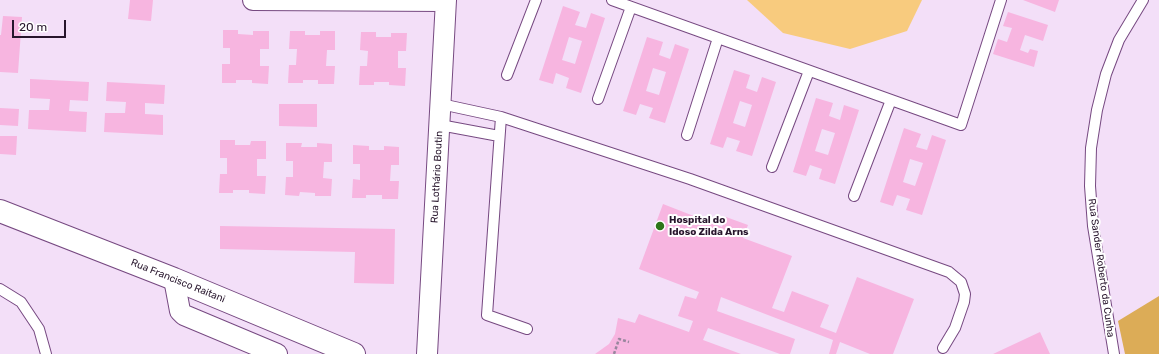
<!DOCTYPE html>
<meta charset="utf-8">
<style>
body{margin:0}
#map{position:relative;width:1159px;height:354px;overflow:hidden;background:#f3dff8;font-family:Rubik,sans-serif}
canvas{display:block}
.scale{position:absolute;left:12px;top:20px;width:54px;height:18px;box-sizing:border-box;border:2px solid #27152c;border-top:0;padding-left:5px;font-size:12px;line-height:14px;white-space:nowrap;color:#27152c;-webkit-text-stroke:3px #fff;paint-order:stroke}
</style>
<div id="map">
<canvas width="1159" height="354"></canvas>
<div class="scale">20 m</div>
</div>
<script>
const context = document.querySelector('canvas').getContext('2d');
context.lineJoin = 'round';
function fill(path, color) { context.fillStyle = color; context.fill(path, 'evenodd'); }
const shape = rows => new Path2D(rows.map(r => 'M' + r).join(''));
function strokePath(path, color, width, dash) { context.strokeStyle = color; context.lineWidth = width; context.lineCap = dash ? 'butt' : 'round'; context.setLineDash(dash || []); context.stroke(path); }
function write(font, color, halo, rows, align = 'center') {
  context.font = font + ' Rubik,sans-serif'; context.lineWidth = 4; context.setLineDash([]); context.textBaseline = 'middle'; context.strokeStyle = halo; context.fillStyle = color; for (const [text, x, y, turn = 0] of rows) {
    context.save(); context.translate(x, y); context.rotate((+turn || 0) * Math.PI / 180); context.textAlign = isNaN(turn) ? turn : align; if (halo) context.strokeText(text, 0, 0); context.fillText(text, 0, 0); context.restore();
  }
}
fill(shape([
 [747,0,922,0,907,31,850,49,783,33]
]), '#f8cb7e');
fill(shape([
 [1159,296,1159,354,1125,354,1118,321]
]), '#dcac57');
fill(shape([
 [130,0,153,0,151,21,128,19],
 [1023,0,1059,0,1055,12],
 [563,6,580,12,575,25,586,28,591,13,605,18,581,93,566,88,569,78,556,73,553,84,539,80],
 [569,37,582,41,575,64,562,60],
 [1008,12,1048,25,1043,41,1025,35,1020,50,1028,53,1030,49,1038,51,1034,67,993,54,998,39,1007,42,1012,28,1003,26],
 [3,16,22,17,18,73,0,72,0,35,1,35],
 [223,30,238,30,238,34,253,35,253,31,269,31,269,49,260,49,260,66,269,66,268,84,252,83,252,80,236,80,236,83,222,83,222,64,230,64,230,48,223,48],
 [290,31,305,31,305,35,320,35,320,31,335,31,335,50,327,50,326,66,335,66,334,84,318,84,318,80,303,80,303,83,288,83,289,65,296,65,297,49,289,49],
 [361,32,376,32,376,37,391,37,391,33,407,33,406,51,398,51,398,68,406,68,405,86,389,85,389,82,374,82,374,85,359,85,360,66,367,66,368,51,360,50],
 [647,37,663,42,659,55,670,59,675,44,689,49,665,123,649,118,653,108,640,104,636,115,623,111],
 [653,68,666,72,659,95,646,91],
 [734,70,750,75,746,88,757,92,762,77,776,82,752,156,736,151,740,141,727,137,723,148,710,144],
 [740,101,752,105,745,127,733,123],
 [30,79,89,82,88,101,70,100,69,111,87,112,86,132,28,129,29,110,49,110,50,99,30,98],
 [107,82,165,85,164,104,145,103,145,114,163,115,163,135,104,132,105,113,125,113,126,102,106,101],
 [816,98,833,103,829,116,840,120,844,105,859,110,835,184,819,179,822,169,810,165,806,176,793,172],
 [822,129,835,133,828,155,815,151],
 [279,104,317,104,317,127,279,126],
 [0,108,19,109,18,126,0,125],
 [904,128,921,134,916,147,927,150,932,135,946,140,922,215,906,210,910,199,897,195,893,206,880,202],
 [910,159,923,163,915,186,903,182],
 [0,136,17,136,16,155,0,154],
 [220,140,235,140,235,145,250,145,251,141,266,141,266,159,257,159,257,176,266,176,265,194,249,193,249,190,233,190,233,193,219,193,220,174,227,174,227,158,220,158],
 [286,143,302,143,301,147,317,147,317,143,332,144,332,162,324,162,323,178,332,179,331,196,315,196,315,193,300,192,299,196,285,195,286,177,293,177,293,161,286,161],
 [353,145,369,146,369,150,384,150,384,146,399,147,399,165,391,165,390,181,399,181,398,199,382,199,382,195,366,195,366,198,352,198,353,179,360,180,360,164,353,164],
 [663,204,722,227,726,217,748,225,743,238,792,256,772,308,784,312,792,291,829,305,820,327,836,333,857,277,914,299,893,354,870,354,840,342,836,354,829,354,833,340,721,297,717,311,795,339,790,354,780,354,708,328,703,340,741,354,595,354,609,344,615,334,618,318,635,323,639,314,689,332,693,321,678,316,685,296,696,299,699,292,639,269],
 [220,226,395,229,394,284,354,283,355,252,220,249],
 [1040,332,1050,354,993,354]
]), '#f7b5e0');
const service = shape([
 [612,0,961,125,1001,0],
 [507,75,536,0],
 [598,99,631,7],
 [441,104,501,117],
 [440,125,499,136],
 [687,135,718,38],
 [772,167,809,71],
 [854,196,891,100],
 [0,289,21,302,39,329,46,354],
 [527,329,487,315,501,117,690,179,949,272,961,282,965,294,964,302,955,328,943,348],
 [1114,354,1093,226,1090,186,1091,148,1097,110,1106,74,1119,40,1143,0]
]);
const minor = shape([
 [253,0,446,1],
 [174,279,180,311,184,315,277,354],
 [427,354,446,0]
]);
const primary = shape([
 [0,211,174,279,354,354]
]);
strokePath(service, '#764981', 12);
strokePath(minor, '#764981', 22);
strokePath(primary, '#764981', 24);
strokePath(shape([
 [614,354,619,339,629,342]
]), '#99869e', 2.5, [3, 2]);
strokePath(service, '#fff', 10);
strokePath(minor, '#fff', 20);
strokePath(primary, '#fff', 22);
for (const [x, y, r, color] of [
 [660,226,5,"#2e761a"]
]) { const dot = new Path2D(); dot.arc(x, y, r, 0, 2 * Math.PI); context.fillStyle = color; context.fill(dot); strokePath(dot, '#fff', 1.5); }
write('10px', '#27152c', '#fff', [
 ["Rua Lothário Boutin",437,177,-87],
 ["Rua Sander Roberto da Cunha",1101,268,82],
 ["Rua Francisco Raitani",178,281,22]
]);
write('bold 10px', '#27152c', '#fff', [
 ["Hospital do",669,220],
 ["Idoso Zilda Arns",669,232]
], 'left');
</script>
